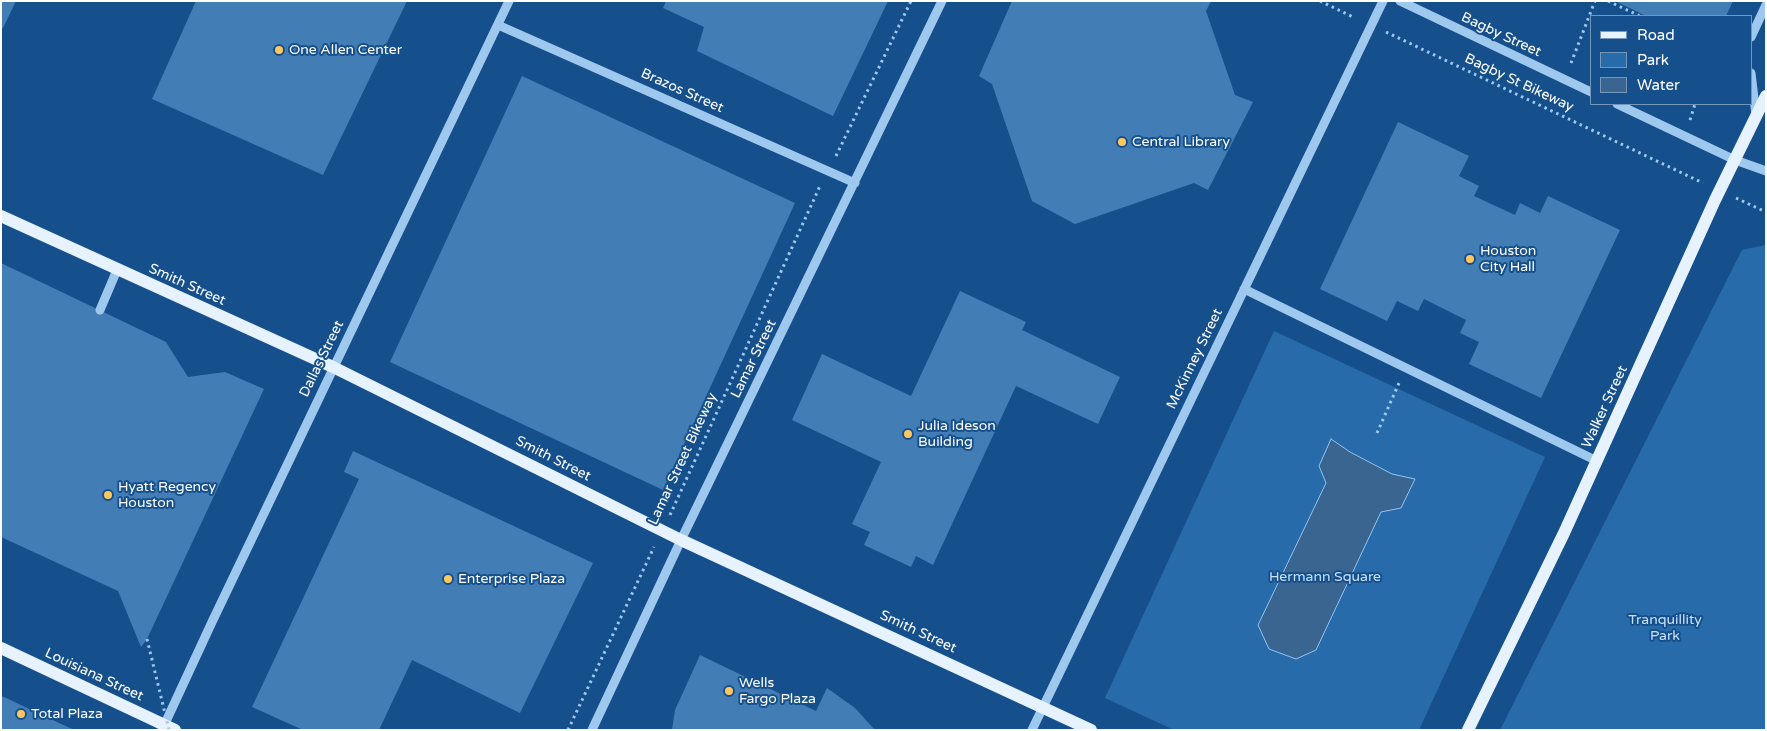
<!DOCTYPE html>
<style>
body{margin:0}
#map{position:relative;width:1767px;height:731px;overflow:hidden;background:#16508c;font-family:"Varela Round",sans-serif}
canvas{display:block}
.frame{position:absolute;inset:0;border:2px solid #fff;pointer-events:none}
.legend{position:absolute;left:1590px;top:15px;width:162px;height:90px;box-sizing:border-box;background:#16508c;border:1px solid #7396ba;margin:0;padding:6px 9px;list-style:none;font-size:15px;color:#fff}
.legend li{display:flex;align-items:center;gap:10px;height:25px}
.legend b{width:25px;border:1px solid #7396ba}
</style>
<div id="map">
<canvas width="1767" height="731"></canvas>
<div class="frame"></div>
<ul class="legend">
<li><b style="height:6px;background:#e7f2ff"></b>Road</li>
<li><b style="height:14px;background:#286baa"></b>Park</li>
<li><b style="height:14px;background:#3a6590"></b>Water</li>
</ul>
</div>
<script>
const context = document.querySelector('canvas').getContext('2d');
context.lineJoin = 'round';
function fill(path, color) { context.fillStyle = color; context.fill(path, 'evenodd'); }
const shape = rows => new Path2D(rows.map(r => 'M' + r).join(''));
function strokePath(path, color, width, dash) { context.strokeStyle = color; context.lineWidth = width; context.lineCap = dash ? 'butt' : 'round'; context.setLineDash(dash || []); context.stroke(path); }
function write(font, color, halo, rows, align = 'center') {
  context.font = font + ' "Varela Round",sans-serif'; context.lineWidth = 4; context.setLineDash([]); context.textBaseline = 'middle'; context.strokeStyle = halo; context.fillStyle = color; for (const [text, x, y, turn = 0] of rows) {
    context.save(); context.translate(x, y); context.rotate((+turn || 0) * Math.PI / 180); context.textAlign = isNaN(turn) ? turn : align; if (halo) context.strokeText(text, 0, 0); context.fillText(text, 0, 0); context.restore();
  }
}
fill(shape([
 [1766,245,1766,730,1500,730,1742,250],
 [1274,331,1545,457,1419,730,1174,730,1105,698]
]), '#286baa');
const water = shape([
 [1331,439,1350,452,1392,474,1415,479,1401,508,1381,512,1316,650,1296,659,1269,649,1258,625,1326,483,1319,466,1331,439]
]);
fill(water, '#3a6590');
strokePath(water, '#92c4f2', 1);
fill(shape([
 [1,1,16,1,3,28,1,27],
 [196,1,407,1,323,175,152,99],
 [666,1,888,1,833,116,697,51,704,27,663,8],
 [1012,1,1211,1,1206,11,1235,95,1253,102,1208,190,1194,183,1075,224,1032,201,992,84,979,76],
 [1615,1,1733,1,1726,16,1646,16],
 [522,76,795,203,663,490,390,362],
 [1398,122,1469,156,1459,176,1479,186,1474,196,1515,215,1520,203,1540,213,1548,196,1620,230,1541,398,1469,364,1479,342,1460,333,1466,320,1424,299,1418,311,1397,301,1387,321,1320,289],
 [1,263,166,342,188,377,225,372,264,389,147,639,141,647,118,591,1,537],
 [960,291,1026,322,1022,330,1120,377,1098,424,1016,386,933,565,916,556,911,567,864,545,870,532,852,524,881,462,792,420,822,354,911,396],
 [353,451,593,563,520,713,412,660,379,730,303,730,252,707,359,479,344,472],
 [700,655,816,711,827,688,855,708,875,730,672,730,675,710],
 [1,696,6,698,74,730,1,730]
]), '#437db6');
strokePath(shape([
 [1320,1,1355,18],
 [1608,1,1640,16],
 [1386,32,1703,183],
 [1571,63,1595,1],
 [1690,120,1695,104],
 [836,156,911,1],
 [1736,198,1766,212],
 [1377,433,1399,383],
 [670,515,820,186],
 [568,730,654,547]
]), '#9fc8ef', 3, [2.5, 4]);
strokePath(shape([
 [1400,1,1591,92],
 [498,25,855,183],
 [1751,37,1766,5],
 [1751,73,1756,115],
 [1617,104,1735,160,1766,171],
 [1244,289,1597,461],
 [100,310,117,270],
 [162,730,212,622,509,1],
 [592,730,681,540,942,1],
 [1032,730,1383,1]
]), '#9fc8ef', 9);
strokePath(shape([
 [1,216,333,367,681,540,1091,730],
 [1,648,175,730],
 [1468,730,1564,533,1715,200,1766,96]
]), '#e7f2ff', 12);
strokePath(shape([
 [147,639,169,730]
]), '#9fc8ef', 3, [2.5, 4]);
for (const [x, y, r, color] of [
 [279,50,5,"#ffc75d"],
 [1122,142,5,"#ffc75d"],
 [1470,259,5,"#ffc75d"],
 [908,434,5,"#ffc75d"],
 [108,495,5,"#ffc75d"],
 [448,579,5,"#ffc75d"],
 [729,691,5,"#ffc75d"],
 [21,714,5,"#ffc75d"]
]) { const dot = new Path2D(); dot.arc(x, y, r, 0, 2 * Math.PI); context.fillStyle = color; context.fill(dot); strokePath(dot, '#16508c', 2); }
write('14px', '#fff', '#16508c', [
 ["Bagby Street",1501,35,25],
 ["Bagby St Bikeway",1519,83,25],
 ["Brazos Street",682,91,24],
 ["Smith Street",187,285,24],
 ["Dallas Street",322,359,-64],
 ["Lamar Street",754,359,-64],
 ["McKinney Street",1195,359,-64],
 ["Walker Street",1605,407,-65],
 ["Smith Street",553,459,27],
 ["Lamar Street Bikeway",683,459,-65],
 ["Smith Street",918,632,25],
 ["Louisiana Street",94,675,25]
]);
write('14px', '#fff', '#16508c', [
 ["One Allen Center",289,50],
 ["Central Library",1132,142],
 ["Houston",1480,251],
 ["City Hall",1480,267],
 ["Julia Ideson",918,426],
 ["Building",918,442],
 ["Hyatt Regency",118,487],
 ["Houston",118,503],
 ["Enterprise Plaza",458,579],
 ["Wells",739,683],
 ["Fargo Plaza",739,699],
 ["Total Plaza",31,714]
], 'left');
write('14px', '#c6e1fb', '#16508c', [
 ["Hermann Square",1325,577],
 ["Tranquillity",1665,620],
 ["Park",1665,636]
]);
</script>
